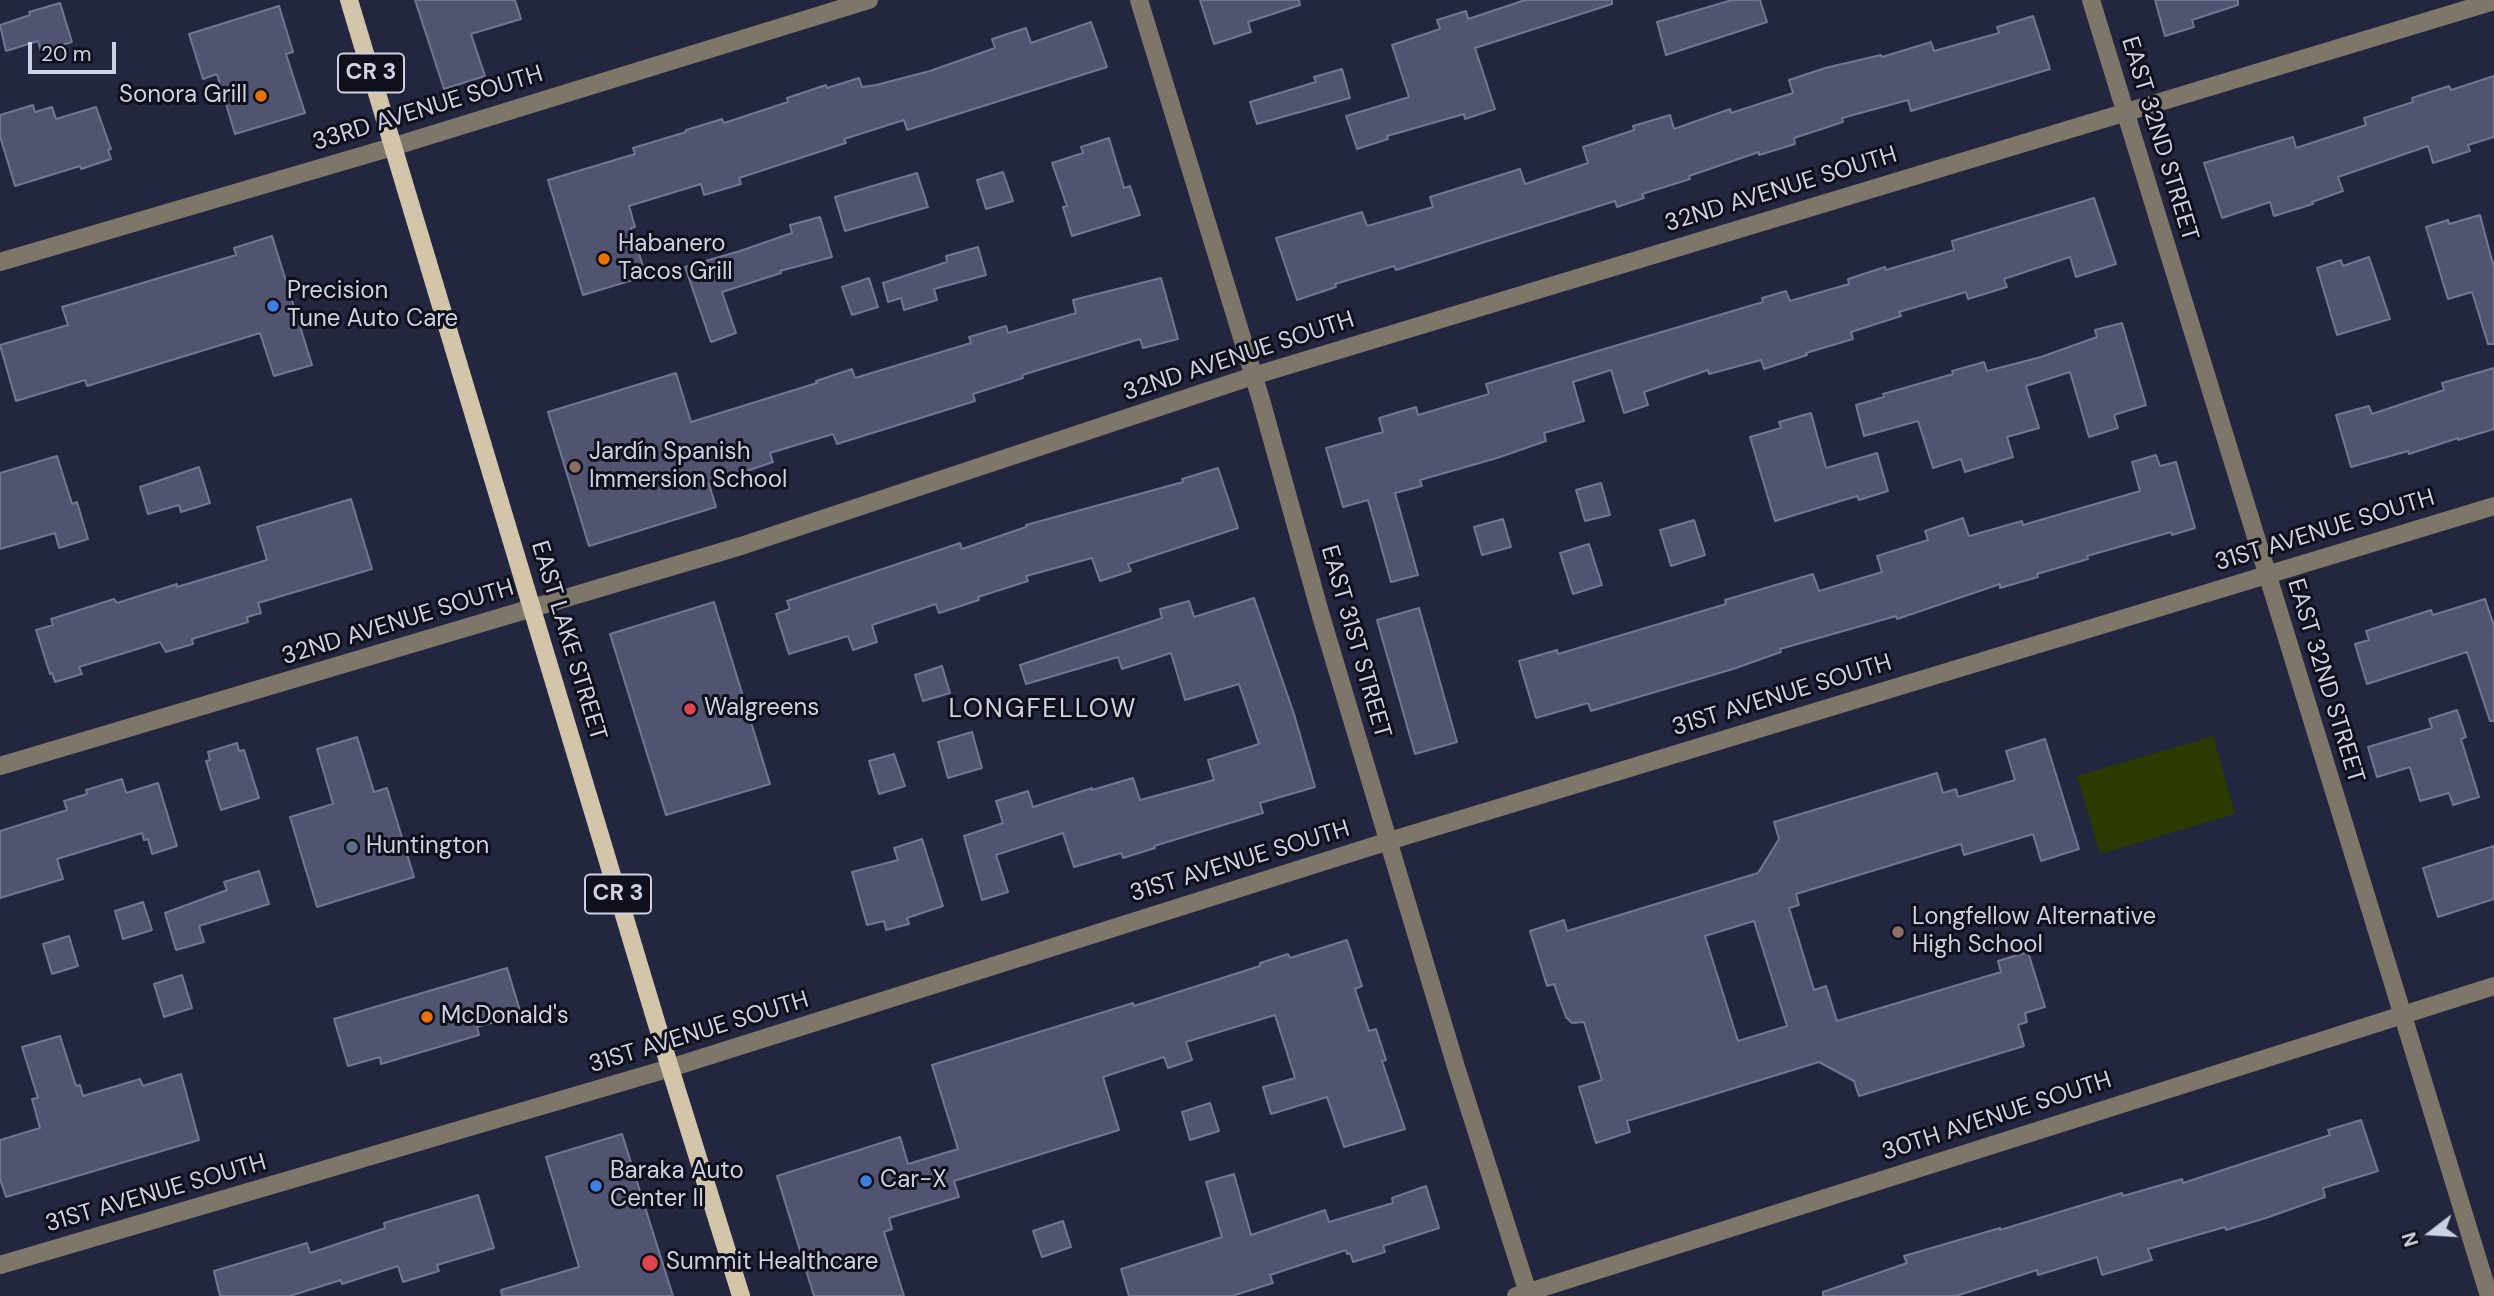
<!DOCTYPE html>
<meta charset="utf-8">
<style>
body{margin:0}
#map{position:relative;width:2494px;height:1296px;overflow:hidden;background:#23263f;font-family:"DM Sans",sans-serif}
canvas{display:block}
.north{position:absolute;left:2396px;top:1198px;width:70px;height:70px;-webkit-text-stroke:5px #0f101b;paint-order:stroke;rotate:253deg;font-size:19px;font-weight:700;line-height:28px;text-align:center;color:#ced1e2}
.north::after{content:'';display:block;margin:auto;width:24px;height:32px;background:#ced1e2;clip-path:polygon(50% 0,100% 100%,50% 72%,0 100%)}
.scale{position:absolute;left:28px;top:42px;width:88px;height:32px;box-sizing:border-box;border:4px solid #ced1e2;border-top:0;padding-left:9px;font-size:21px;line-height:24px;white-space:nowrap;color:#ced1e2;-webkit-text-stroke:5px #0f101b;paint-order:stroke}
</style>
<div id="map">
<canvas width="2494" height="1296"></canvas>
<div class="north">N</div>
<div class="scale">20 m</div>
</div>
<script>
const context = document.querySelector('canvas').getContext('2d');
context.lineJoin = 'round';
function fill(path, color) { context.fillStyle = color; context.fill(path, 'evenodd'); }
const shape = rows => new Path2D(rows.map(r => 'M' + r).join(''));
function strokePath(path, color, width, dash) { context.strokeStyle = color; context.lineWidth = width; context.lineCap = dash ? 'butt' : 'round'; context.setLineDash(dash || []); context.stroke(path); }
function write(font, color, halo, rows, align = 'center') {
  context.font = font + ' "DM Sans",sans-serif'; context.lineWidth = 6; context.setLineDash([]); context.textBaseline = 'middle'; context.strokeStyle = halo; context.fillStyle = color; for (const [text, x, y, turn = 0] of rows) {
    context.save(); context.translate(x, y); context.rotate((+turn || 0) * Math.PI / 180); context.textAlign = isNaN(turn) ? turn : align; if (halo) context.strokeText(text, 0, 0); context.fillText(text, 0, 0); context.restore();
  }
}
fill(shape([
 [2213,736,2235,814,2100,854,2077,776]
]), '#2b3b02');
const building = shape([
 [415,0,515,0,521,19,471,34,485,76,444,89,415,0],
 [1200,0,1299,0,1300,5,1248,22,1251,32,1214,44,1200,0],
 [1525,0,1612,0,1612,4,1475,48,1495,109,1465,119,1464,114,1387,136,1388,139,1357,149,1346,116,1409,97,1392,45,1440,29,1437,20,1466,11,1468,19,1525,0],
 [1732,0,1760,0,1767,22,1666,55,1657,22,1732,0],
 [2155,0,2238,0,2238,5,2192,20,2194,27,2165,36,2155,0],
 [60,3,72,42,41,51,38,41,6,51,0,25,30,15,29,12,60,3],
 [279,6,293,52,286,54,305,113,235,134,217,74,203,79,189,34,279,6],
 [2033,16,2050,69,1911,111,1908,100,1842,118,1843,122,1794,138,1795,144,1759,155,1759,152,1689,176,1690,179,1642,194,1644,198,1617,207,1615,201,1396,270,1394,266,1335,284,1336,287,1297,300,1276,238,1362,212,1367,226,1433,207,1430,197,1520,169,1525,184,1588,163,1583,147,1634,130,1633,126,1670,115,1674,129,1730,109,1731,113,1793,93,1789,80,1825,68,1881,55,1882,57,1931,42,1934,51,1999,33,1997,27,2033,16],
 [1091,22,1107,67,907,130,904,120,844,139,846,143,739,178,741,184,704,195,701,184,629,206,635,227,631,228,646,276,583,295,548,180,635,154,633,148,686,132,686,130,722,119,724,123,788,102,787,98,826,85,827,88,859,78,862,87,876,85,930,71,995,48,992,39,1026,28,1031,43,1091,22],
 [1342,69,1350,98,1257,124,1250,102,1316,82,1314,77,1342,69],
 [2494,76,2494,137,2468,145,2470,151,2433,163,2428,146,2338,177,2343,191,2312,202,2313,204,2274,216,2270,202,2222,218,2204,163,2293,137,2296,148,2366,125,2364,118,2413,102,2412,98,2449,86,2451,90,2494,76],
 [33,105,35,112,52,107,56,119,96,107,111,149,108,150,111,159,81,169,80,166,15,186,0,136,0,115,33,105],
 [1109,138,1124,188,1130,186,1140,215,1072,236,1063,207,1067,206,1052,163,1083,153,1081,147,1109,138],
 [1003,172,1013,201,986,209,977,180,1003,172],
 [917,173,928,207,845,231,835,197,917,173],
 [2094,198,2116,264,2076,277,2070,257,2004,279,2007,287,1968,299,1966,292,1899,312,1901,316,1851,332,1853,339,1806,353,1807,355,1764,369,1761,360,1709,374,1708,370,1644,392,1648,405,1624,413,1611,370,1573,382,1584,421,1544,433,1546,441,1497,458,1420,480,1422,486,1395,493,1418,575,1391,582,1368,500,1343,507,1326,448,1383,432,1379,418,1416,407,1418,415,1489,394,1486,384,1763,302,1762,298,1786,291,1790,301,1849,284,1848,279,1885,267,1886,270,1954,250,1952,241,2094,198],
 [2480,215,2494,268,2494,344,2488,344,2472,292,2448,299,2426,227,2448,220,2449,224,2480,215],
 [820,217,832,257,780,271,781,273,722,292,736,333,711,342,685,267,740,251,792,233,790,225,820,217],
 [272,236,312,365,274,376,260,333,87,386,85,380,16,401,0,345,68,325,62,307,236,255,234,248,272,236],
 [978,247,986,275,934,289,937,300,904,310,901,298,888,302,883,283,947,262,946,256,978,247],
 [2369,257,2390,319,2337,335,2317,268,2341,260,2343,266,2369,257],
 [869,278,878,307,852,315,842,287,869,278],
 [1161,278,1178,339,1143,348,1140,339,1022,375,1023,378,973,394,975,401,837,444,833,434,770,453,773,462,709,484,716,507,589,546,548,412,676,373,691,422,817,383,816,381,852,369,855,378,971,343,969,337,1006,326,1008,333,1076,313,1073,300,1161,278],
 [2122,323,2146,405,2114,415,2118,428,2089,437,2070,372,2026,386,2039,428,2007,437,2013,457,1965,472,1961,459,1933,468,1918,421,1864,436,1856,405,1884,397,1883,394,1953,374,1952,371,1984,362,1987,371,2041,357,2097,337,2095,330,2122,323],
 [2494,368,2494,429,2458,440,2458,438,2409,454,2408,451,2351,467,2336,415,2369,406,2372,414,2444,390,2442,383,2494,368],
 [1811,413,1826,468,1877,453,1888,491,1859,500,1857,496,1775,521,1750,437,1781,428,1779,422,1811,413],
 [2156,455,2160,466,2176,462,2195,528,2172,535,2171,532,2087,556,2088,559,2037,574,2038,577,2000,588,2000,584,1897,619,1896,616,1780,649,1781,652,1733,669,1591,711,1588,703,1536,718,1519,661,1557,650,1558,654,1726,604,1725,600,1813,574,1819,591,1882,572,1877,556,1928,540,1925,531,1963,518,1969,536,2022,521,2023,525,2140,491,2132,462,2156,455],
 [57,456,72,504,77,502,88,539,59,548,55,533,0,549,0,473,57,456],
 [199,467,210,503,181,512,179,505,148,514,140,487,199,467],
 [1218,468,1238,528,1128,564,1131,571,1100,581,1092,558,1026,576,1028,581,978,597,979,600,939,613,936,604,872,625,877,642,853,650,848,636,789,654,776,614,790,609,787,601,960,543,962,549,1026,527,1026,525,1183,482,1182,479,1218,468],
 [1601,483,1610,515,1585,521,1576,490,1601,483],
 [351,499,372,569,258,603,261,613,247,617,248,622,192,639,193,644,166,652,160,642,79,667,82,674,55,682,52,673,50,674,36,630,53,625,51,619,114,599,117,603,177,584,177,587,267,560,257,527,351,499],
 [1503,519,1511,547,1482,555,1474,527,1503,519],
 [1694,520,1705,555,1671,566,1660,530,1694,520],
 [1589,544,1602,585,1573,594,1560,553,1589,544],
 [1254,598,1294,714,1315,787,1260,803,1263,813,1154,846,1155,848,1123,858,1121,853,1074,867,1063,833,996,855,1008,892,982,900,964,836,1003,823,996,801,1028,791,1033,807,1092,788,1092,790,1133,778,1140,800,1214,780,1208,760,1259,744,1239,684,1185,700,1171,653,1122,669,1118,657,1026,684,1020,665,1162,618,1160,609,1189,601,1194,617,1254,598],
 [2485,599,2494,626,2494,721,2490,721,2467,652,2367,684,2355,644,2369,640,2366,631,2431,610,2433,615,2485,599],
 [714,602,770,784,666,815,610,634,714,602],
 [1419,608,1457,742,1415,754,1377,620,1419,608],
 [942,666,950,693,923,701,915,675,942,666],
 [2457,710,2466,737,2461,739,2479,797,2453,805,2449,793,2420,801,2410,767,2377,777,2368,747,2432,728,2429,719,2457,710],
 [972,732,982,768,948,778,938,742,972,732],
 [357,737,374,792,387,788,414,877,317,907,290,817,333,804,317,749,357,737],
 [2045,739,2079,849,2041,861,2033,834,1964,855,1961,844,1796,894,1799,905,1789,908,1814,990,1826,986,1837,1021,2001,972,1998,961,2028,952,2045,1007,2025,1013,2027,1022,2018,1025,2024,1046,1859,1096,1854,1081,1819,1062,1627,1121,1630,1132,1596,1143,1579,1087,1602,1080,1584,1022,1572,1023,1566,1017,1554,984,1547,986,1530,931,1564,920,1567,931,1758,873,1779,839,1774,822,1937,773,1943,793,1956,789,1958,797,2015,780,2006,751,2045,739],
 [1754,921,1787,1026,1738,1041,1705,936,1754,921],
 [237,743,239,751,244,750,259,798,221,810,206,761,210,760,208,752,237,743],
 [894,754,905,786,879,794,869,761,894,754],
 [122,779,126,793,158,783,177,846,152,854,148,839,144,840,142,833,57,859,63,879,0,898,0,831,67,810,64,801,87,794,86,790,122,779],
 [922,839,943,906,907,918,909,924,886,930,884,921,867,925,852,872,898,860,894,848,922,839],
 [2494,846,2494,899,2438,917,2423,868,2494,846],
 [259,871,269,904,199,926,204,942,176,950,165,913,227,890,224,882,259,871],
 [143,902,152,930,123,939,115,911,143,902],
 [69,936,78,966,52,974,43,944,69,936],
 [1347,940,1362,986,1355,989,1369,1031,1376,1029,1386,1060,1382,1061,1405,1129,1344,1147,1327,1097,1271,1114,1263,1087,1295,1078,1275,1015,1186,1042,1192,1060,1168,1068,1164,1057,1103,1077,1119,1130,954,1181,959,1197,889,1218,892,1229,884,1232,904,1296,814,1296,777,1176,900,1137,908,1164,958,1149,932,1065,1133,1003,1134,1006,1260,966,1260,963,1288,954,1290,958,1347,940],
 [507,968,521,1014,477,1027,479,1035,381,1064,380,1057,348,1066,334,1019,507,968],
 [182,975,192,1008,164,1017,154,984,182,975],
 [60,1036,76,1086,80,1085,83,1096,140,1079,143,1086,181,1074,199,1140,6,1197,0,1179,0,1140,40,1128,32,1099,38,1098,22,1047,60,1036],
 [1210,1103,1219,1131,1190,1140,1182,1112,1210,1103],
 [2361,1120,2378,1171,2323,1188,2325,1197,2266,1218,2226,1230,2225,1227,2148,1249,2152,1260,2102,1275,2097,1257,2038,1275,2037,1270,1956,1296,1823,1296,1823,1292,1907,1263,1904,1256,2000,1228,2000,1230,2122,1193,2123,1196,2182,1179,2183,1183,2330,1135,2328,1130,2361,1120],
 [622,1134,673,1296,502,1296,501,1290,579,1267,546,1157,622,1134],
 [1234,1174,1251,1235,1325,1210,1329,1222,1393,1203,1392,1198,1426,1186,1439,1228,1383,1246,1385,1252,1353,1262,1350,1253,1347,1254,1346,1250,1270,1275,1273,1283,1232,1296,1129,1296,1121,1269,1222,1237,1206,1182,1234,1174],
 [478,1195,494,1248,437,1265,439,1271,403,1282,398,1266,342,1284,341,1280,290,1296,220,1296,214,1271,307,1243,310,1253,385,1228,384,1223,478,1195],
 [1063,1221,1071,1247,1042,1257,1033,1231,1063,1221]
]);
fill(building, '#505470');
strokePath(building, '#717693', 2);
strokePath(shape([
 [1139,0,1261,400,1321,616,1456,1067,1529,1296],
 [2091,0,2489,1296],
 [0,262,392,147,869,0],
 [0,766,741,546,1253,376,2494,1],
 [0,1265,670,1068,1389,841,2494,506],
 [1516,1296,2494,986]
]), '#7d7669', 18);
strokePath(shape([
 [349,0,670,1068,741,1296]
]), '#d2c5aa', 18);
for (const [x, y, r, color] of [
 [261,96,7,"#e8710a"],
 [604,259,7,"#e8710a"],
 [273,306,7,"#3f7fe0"],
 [575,467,7,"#8d6e63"],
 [690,709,7,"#e0444e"],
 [352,847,7,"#5c6f8a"],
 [1898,932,7,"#8d6e63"],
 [427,1017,7,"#e8710a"],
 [866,1181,7,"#3f7fe0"],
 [596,1186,7,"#3f7fe0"],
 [650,1263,9,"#e0444e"]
]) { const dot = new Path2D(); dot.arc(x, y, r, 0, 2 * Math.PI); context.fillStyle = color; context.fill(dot); strokePath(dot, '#0f101b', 2.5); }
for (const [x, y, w] of [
 [371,73,66],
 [618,894,66]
]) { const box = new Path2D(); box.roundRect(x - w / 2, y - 19.5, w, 39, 5); context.fillStyle = '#0f101b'; context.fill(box); strokePath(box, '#ced1e2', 2); }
write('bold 23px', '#ced1e2', null, [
 ["CR 3",371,73],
 ["CR 3",618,894]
]);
write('24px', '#ced1e2', '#0f101b', [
 ["Sonora Grill",247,96,"right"],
 ["Habanero",618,245],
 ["Tacos Grill",618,273],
 ["Precision",287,292],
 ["Tune Auto Care",287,320],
 ["Jardín Spanish",589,453],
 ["Immersion School",589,481],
 ["Walgreens",704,709],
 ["Huntington",366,847],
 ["Longfellow Alternative",1912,918],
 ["High School",1912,946],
 ["McDonald's",441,1017],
 ["Baraka Auto",610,1172],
 ["Center II",610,1200],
 ["Car-X",880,1181],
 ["Summit Healthcare",666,1263]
], 'left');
write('24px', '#ced1e2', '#0f101b', [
 ["33RD AVENUE SOUTH",428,109,-17],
 ["EAST 32ND STREET",2159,139,73],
 ["32ND AVENUE SOUTH",1781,190,-17],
 ["32ND AVENUE SOUTH",1239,357,-18],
 ["31ST AVENUE SOUTH",2325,531,-17],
 ["32ND AVENUE SOUTH",398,623,-17],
 ["EAST LAKE STREET",568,641,73],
 ["EAST 31ST STREET",1355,642,74],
 ["EAST 32ND STREET",2325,681,73],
 ["31ST AVENUE SOUTH",1782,696,-17],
 ["31ST AVENUE SOUTH",1240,862,-17],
 ["31ST AVENUE SOUTH",699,1033,-17],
 ["30TH AVENUE SOUTH",1997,1117,-18],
 ["31ST AVENUE SOUTH",156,1194,-16]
]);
context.letterSpacing = '2px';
write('26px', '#ced1e2', '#0f101b', [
 ["LONGFELLOW",1043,710]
]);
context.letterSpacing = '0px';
</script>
